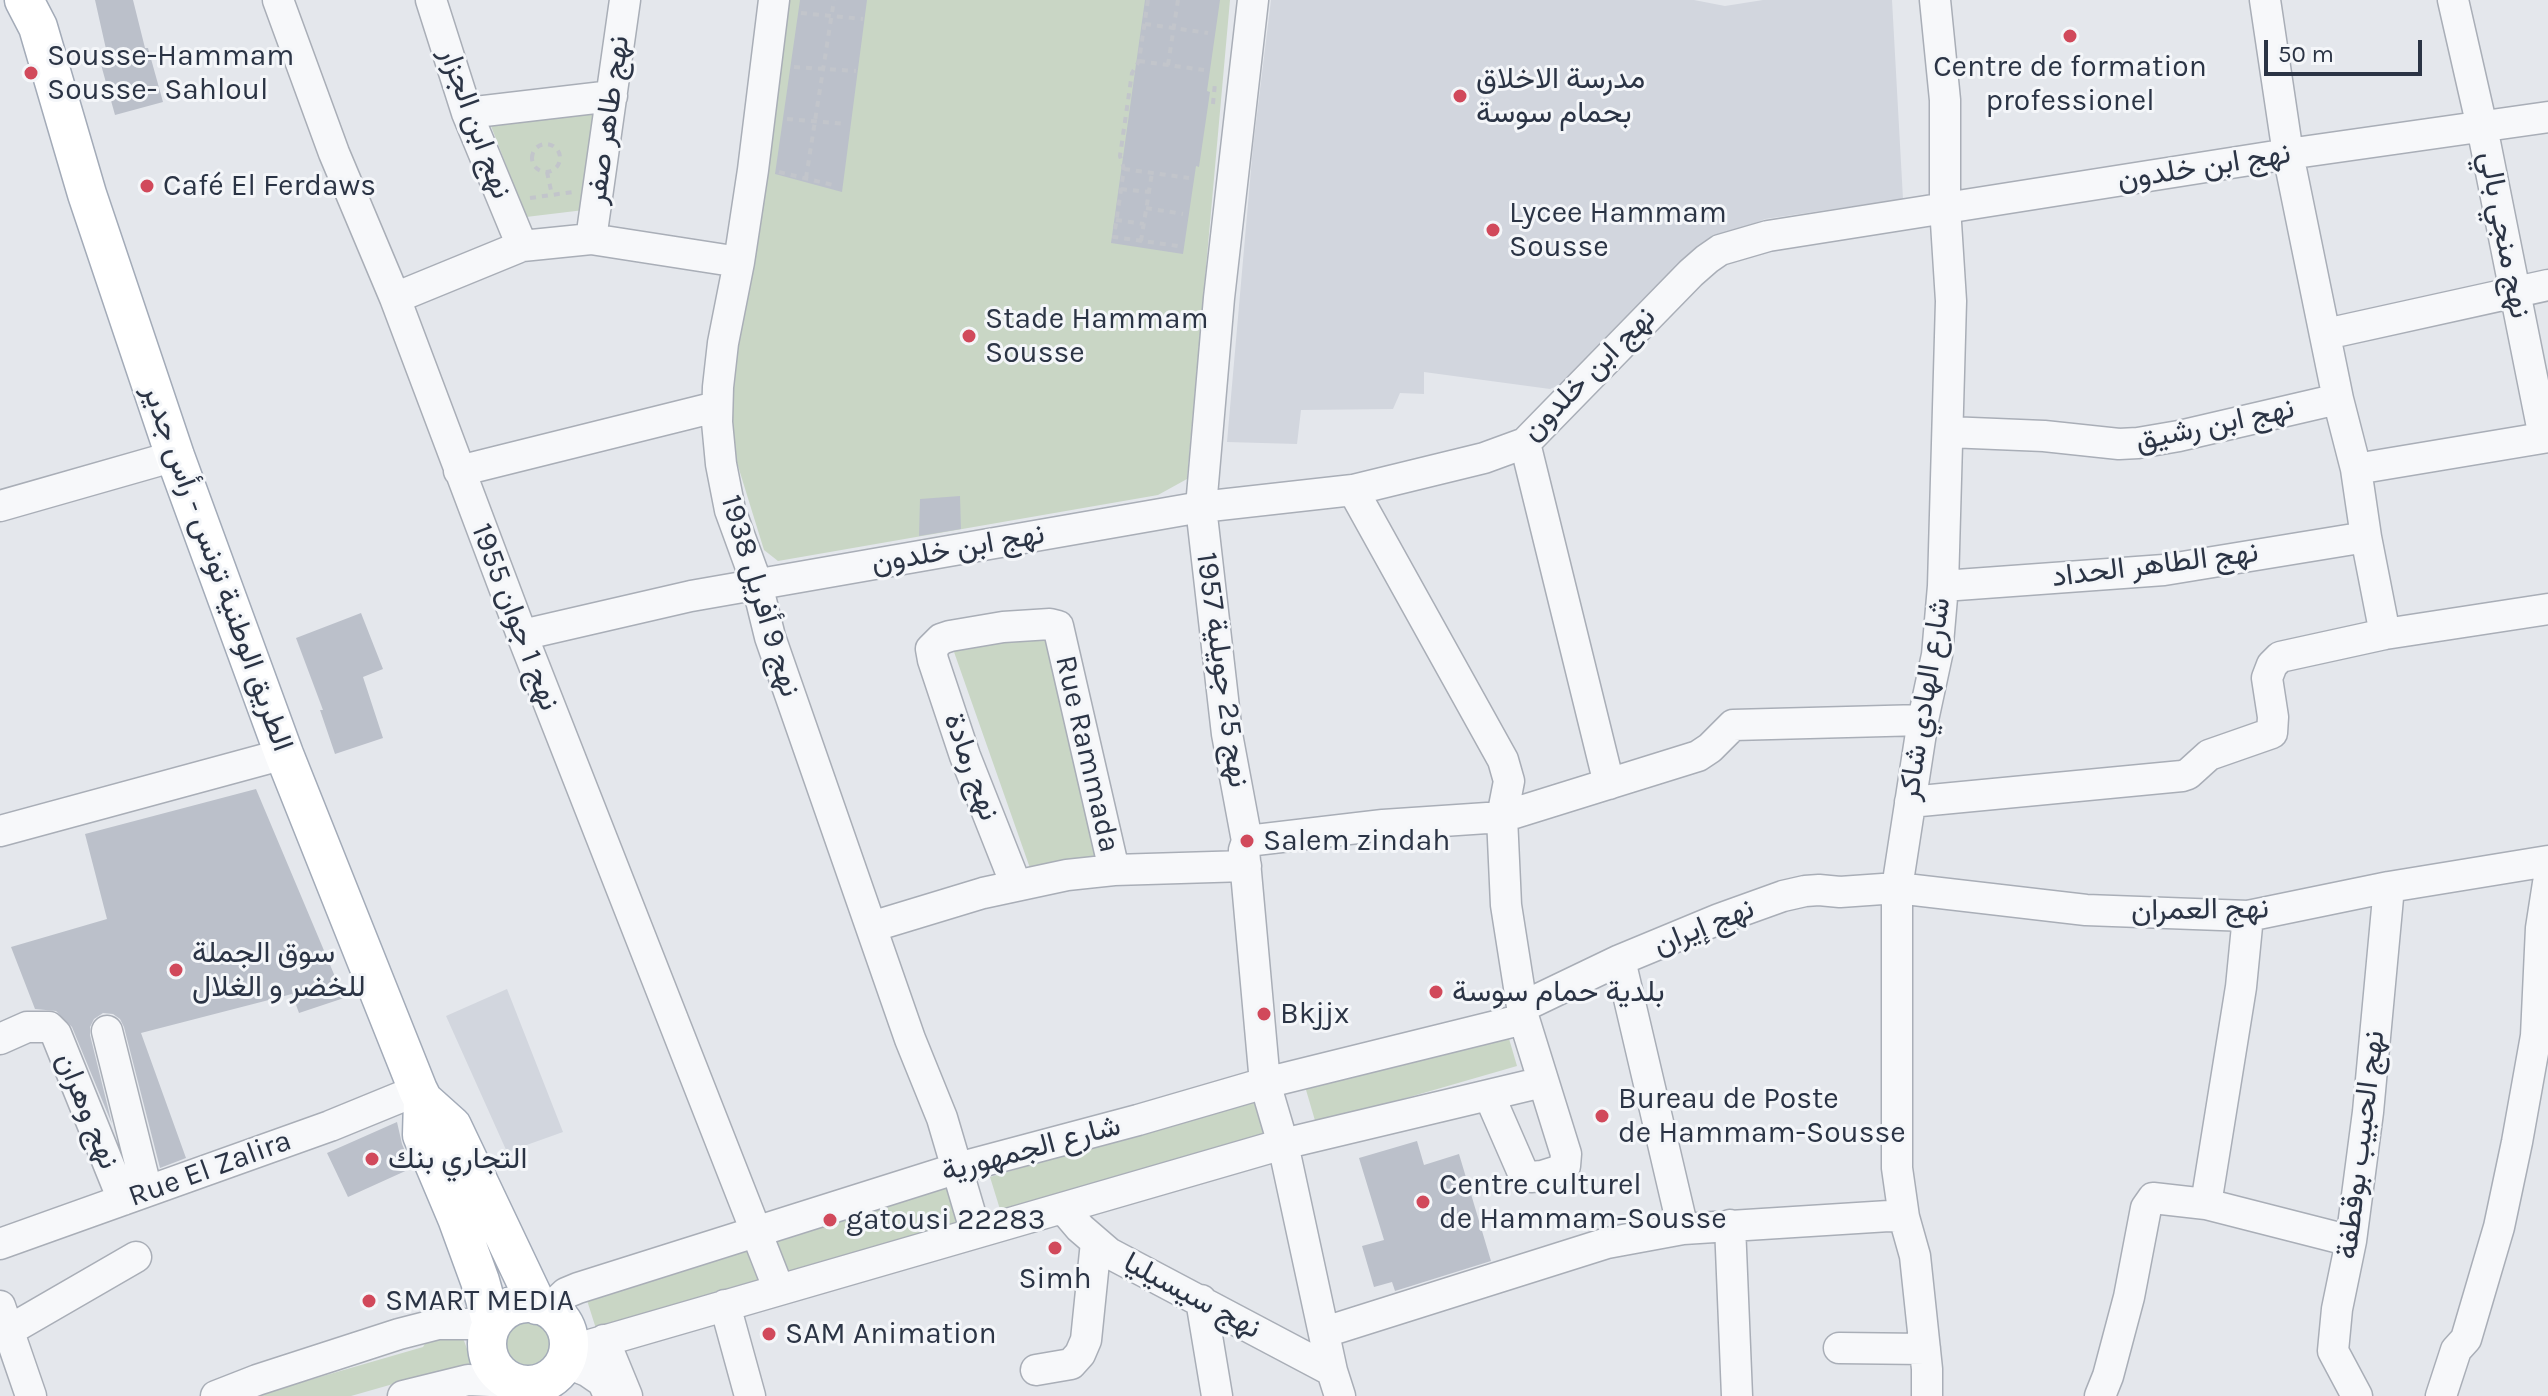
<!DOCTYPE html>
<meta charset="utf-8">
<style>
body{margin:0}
#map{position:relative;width:2548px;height:1396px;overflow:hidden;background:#e4e7ec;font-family:Karla,sans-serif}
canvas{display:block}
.scale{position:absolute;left:2264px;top:40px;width:158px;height:36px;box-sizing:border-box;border:4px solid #2b3445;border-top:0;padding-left:10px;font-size:24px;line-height:28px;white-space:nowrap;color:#2b3445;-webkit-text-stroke:6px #f4f6f9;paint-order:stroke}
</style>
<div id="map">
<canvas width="2548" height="1396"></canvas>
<div class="scale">50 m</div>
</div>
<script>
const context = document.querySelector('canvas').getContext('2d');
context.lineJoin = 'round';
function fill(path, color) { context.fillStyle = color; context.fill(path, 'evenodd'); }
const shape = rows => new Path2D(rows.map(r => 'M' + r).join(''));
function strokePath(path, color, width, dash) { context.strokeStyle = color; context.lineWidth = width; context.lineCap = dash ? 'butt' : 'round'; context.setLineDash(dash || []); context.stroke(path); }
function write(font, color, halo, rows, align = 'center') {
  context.font = font + ' Karla,Vazirmatn,sans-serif'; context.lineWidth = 6; context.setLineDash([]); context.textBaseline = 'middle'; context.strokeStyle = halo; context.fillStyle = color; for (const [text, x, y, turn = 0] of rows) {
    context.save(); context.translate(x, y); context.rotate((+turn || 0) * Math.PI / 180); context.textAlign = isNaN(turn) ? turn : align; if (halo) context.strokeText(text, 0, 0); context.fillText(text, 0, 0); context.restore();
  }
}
fill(shape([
 [1271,0,1694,0,1725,6,1763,0,1892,0,1903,199,1765,219,1715,240,1576,378,1550,389,1424,372,1424,394,1400,393,1393,409,1301,410,1297,444,1227,442,1253,147],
 [507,989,563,1132,507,1152,446,1016]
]), '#d2d6de');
fill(shape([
 [786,0,1230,0,1187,479,1158,495,778,561,764,550,734,453,729,411],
 [595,113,584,210,526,217,491,126],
 [1047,617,1105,866,1031,871,947,632],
 [1505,1025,1517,1066,1316,1124,1304,1083],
 [1263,1097,1273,1139,1003,1219,990,1177],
 [966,1170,998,1237,788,1297,769,1238],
 [751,1243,764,1284,598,1335,585,1294],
 '503 1344a25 25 0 1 1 50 0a25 25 0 1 1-50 0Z',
 [459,1327,474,1368,446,1374,442,1370,351,1396,254,1396,423,1347,431,1334]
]), '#c9d6c5');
fill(shape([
 [95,0,133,0,145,48,148,48,163,102,115,115,100,61,108,58],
 [800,0,867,0,842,192,775,174],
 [1145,0,1220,0,1207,91,1210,92,1199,167,1196,166,1183,254,1111,243],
 [960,496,961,529,919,536,920,499],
 [361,613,383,669,363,677,383,738,335,754,320,710,323,710,296,638],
 [256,789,344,998,299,1013,292,994,141,1033,186,1158,160,1168,124,1027,120,1019,113,1014,103,1013,94,1019,90,1027,90,1035,112,1124,72,1027,56,1011,35,1009,11,947,107,919,85,834],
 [397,1122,402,1144,412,1168,348,1197,327,1153],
 [1417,1141,1424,1165,1459,1154,1491,1261,1395,1291,1392,1282,1374,1287,1362,1246,1384,1240,1359,1158]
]), '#bbc0ca');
const minor = shape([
 [278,0,334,153,395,298,522,635,779,1290],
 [431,0,467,113,522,246],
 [774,0,753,170,739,262,723,343,718,387,717,422,721,464,730,510,757,584,770,637,910,1039,942,1118,976,1233],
 [1253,0,1219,298,1201,507,1227,734,1247,841,1244,850,1265,1083,1283,1144,1332,1371,1340,1396],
 [2265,0,2288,154,2338,399,2356,469,2366,537,2385,634],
 [2453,0,2482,127,2544,437],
 [467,113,612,96],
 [591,239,625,0],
 [395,298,522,246,591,239,739,262],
 [2326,334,2548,285],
 [1948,432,2044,436,2119,444,2138,443,2179,436,2338,399],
 [1525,443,1609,784],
 [2356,469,2548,437],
 [459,471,716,407],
 [1353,490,1503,760,1509,781,1502,817,1506,905,1524,1019,1566,1154,1565,1166,1558,1171,1542,1176,1531,1177,1523,1173,1489,1095],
 [0,506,175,456],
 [1943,586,2164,570,2366,537],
 [522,635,691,596,1201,507,1353,490,1484,458,1525,443,1691,273,1707,259,1720,250,1768,236,2288,154,2548,117],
 [1910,802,2182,776,2188,774,2209,755,2272,733,2273,717,2267,678,2272,665,2280,657,2385,634,2548,609],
 [0,831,284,754],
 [1247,841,1383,825,1502,817,1698,756,1710,748,1733,725,1923,720],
 [1016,885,965,756,933,660,931,649,941,639,950,636,1003,627,1050,624,1058,626,1114,870],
 [871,927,983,893,1067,875,1114,870,1246,866],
 [1620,960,1683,1229],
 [1522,1007,1620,960,1719,919,1783,896,1805,891,1819,890,1840,892,1897,888,2086,910,2248,916,2389,887,2548,861],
 [107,1031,147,1191],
 [0,1039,27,1027,49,1027,56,1034,123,1200],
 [2206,1204,2351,1241],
 [1063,1208,1080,1228,1109,1253,1332,1371],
 [1730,1225,1737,1396],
 [0,1244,330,1126,418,1090],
 [1201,1300,1217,1396],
 [725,1305,750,1396],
 [0,1306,31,1396],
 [549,1309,566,1293,578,1288,958,1168,1138,1120,1265,1083,1524,1019],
 [8,1331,136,1257],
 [1325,1332,1607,1243,1683,1229,1889,1216,1904,1217],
 [604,1340,627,1396],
 [1839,1348,1925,1349],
 [569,1351,1283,1144,1543,1082],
 [565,1362,587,1371,603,1382,609,1396],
 [1036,1370,1071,1364,1080,1354,1086,1340,1096,1242],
 [216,1396,257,1380,399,1334,438,1324,492,1324],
 [403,1396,468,1380,512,1382],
 [1927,1396,1927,1369,1915,1256,1904,1217,1897,1168,1897,888,1923,720,1937,655,1943,586,1951,301,1945,207,1945,100,1935,0],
 [2100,1396,2108,1376,2129,1297,2146,1208,2153,1198,2206,1204,2241,987,2248,916],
 [2357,1396,2333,1351,2337,1309,2351,1241,2368,1112,2389,887],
 [2441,1396,2456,1350,2466,1339,2499,1227,2517,1142,2536,1036,2541,928,2548,883]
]);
const major = shape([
 [24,0,38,27,87,194,175,456,284,754,418,1090,423,1100,452,1126,537,1305],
 [423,1100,422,1135,457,1218,480,1281,492,1324],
 '487 1344a41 41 0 1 1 82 0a41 41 0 1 1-82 0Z'
]);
strokePath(minor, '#a9aeb7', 33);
strokePath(major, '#a3abb8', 41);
strokePath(shape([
 [1148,0,1139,61,1132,73,1120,156,1124,169,1114,237,1178,246],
 [801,13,863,19],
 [1145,24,1208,33],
 [1139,61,1204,70],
 [1168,65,1178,0],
 [794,67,856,71],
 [1213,104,1215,83],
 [787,119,846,124],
 '532 158a14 14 0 1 1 28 0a14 14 0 1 1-28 0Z',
 [1124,169,1189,178],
 [547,172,552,195],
 [779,172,837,186],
 [806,178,834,0],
 [1121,189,1149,192],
 [530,198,573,192],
 [1146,208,1183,214],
 [1116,220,1144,224],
 [1141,241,1152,173]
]), '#c2c5cb', 4, [6, 6]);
strokePath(minor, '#f7f8fa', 30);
strokePath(major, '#fff', 38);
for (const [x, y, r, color] of [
 [2070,36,8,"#d1495b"],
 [31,73,8,"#d1495b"],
 [1460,96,8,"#d1495b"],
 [147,186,8,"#d1495b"],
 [1493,230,8,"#d1495b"],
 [969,336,8,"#d1495b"],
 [1247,841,8,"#d1495b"],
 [176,970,8,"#d1495b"],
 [1436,992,8,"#d1495b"],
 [1264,1014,8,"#d1495b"],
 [1602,1116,8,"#d1495b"],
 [372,1159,8,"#d1495b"],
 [1423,1202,8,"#d1495b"],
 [830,1220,8,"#d1495b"],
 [1055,1248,8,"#d1495b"],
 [369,1301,8,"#d1495b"],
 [769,1334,8,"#d1495b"]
]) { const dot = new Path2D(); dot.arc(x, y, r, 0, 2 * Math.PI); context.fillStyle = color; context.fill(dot); strokePath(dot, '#f4f6f9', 3); }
write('30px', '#2b3445', '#f4f6f9', [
 ["Sousse-Hammam",47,56],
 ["Sousse- Sahloul",47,90],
 ["Centre de formation",2070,67,"center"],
 ["professionel",2070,101,"center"],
 ["مدرسة الاخلاق",1476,79],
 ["بحمام سوسة",1476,113],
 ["Café El Ferdaws",163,186],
 ["Lycee Hammam",1509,213],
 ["Sousse",1509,247],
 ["Stade Hammam",985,319],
 ["Sousse",985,353],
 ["Salem zindah",1263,841],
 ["سوق الجملة",192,953],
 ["للخضر و الغلال",192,987],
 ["بلدية حمام سوسة",1452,992],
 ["Bkjjx",1280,1014],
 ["Bureau de Poste",1618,1099],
 ["de Hammam-Sousse",1618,1133],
 ["التجاري بنك",388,1159],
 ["Centre culturel",1439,1185],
 ["de Hammam-Sousse",1439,1219],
 ["gatousi 22283",846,1220],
 ["Simh",1055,1279,"center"],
 ["SMART MEDIA",385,1301],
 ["SAM Animation",785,1334]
], 'left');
write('30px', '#2b3445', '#f4f6f9', [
 ["نهج طاهر صفر",608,120,-82],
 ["نهج ابن الجزار",475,123,70],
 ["نهج ابن خلدون",2204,167,-9],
 ["نهج منجي بالي",2504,235,79],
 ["نهج ابن خلدون",1589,374,-45],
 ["نهج ابن رشيق",2215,425,-12],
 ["نهج ابن خلدون",958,549,-10],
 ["نهج الطاهر الحداد",2155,565,-7],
 ["الطريق الوطنية تونس - رأس جدير",217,568,70],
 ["نهج 9 أفريل 1938",760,596,73],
 ["نهج 1 جوان 1955",515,617,69],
 ["نهج 25 جويلية 1957",1222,670,82],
 ["شارع الهادي شاكر",1925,699,-81],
 ["Rue Rammada",1087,754,77],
 ["نهج رمادة",971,767,70],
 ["نهج العمران",2200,910,-1],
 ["نهج إيران",1704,927,-22],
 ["نهج وهران",87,1111,68],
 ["نهج الحبيب بوقطفة",2361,1145,-83],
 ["شارع الجمهورية",1031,1149,-15],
 ["Rue El Zalira",210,1169,-20],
 ["نهج سيسيليا",1192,1296,28]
]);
</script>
